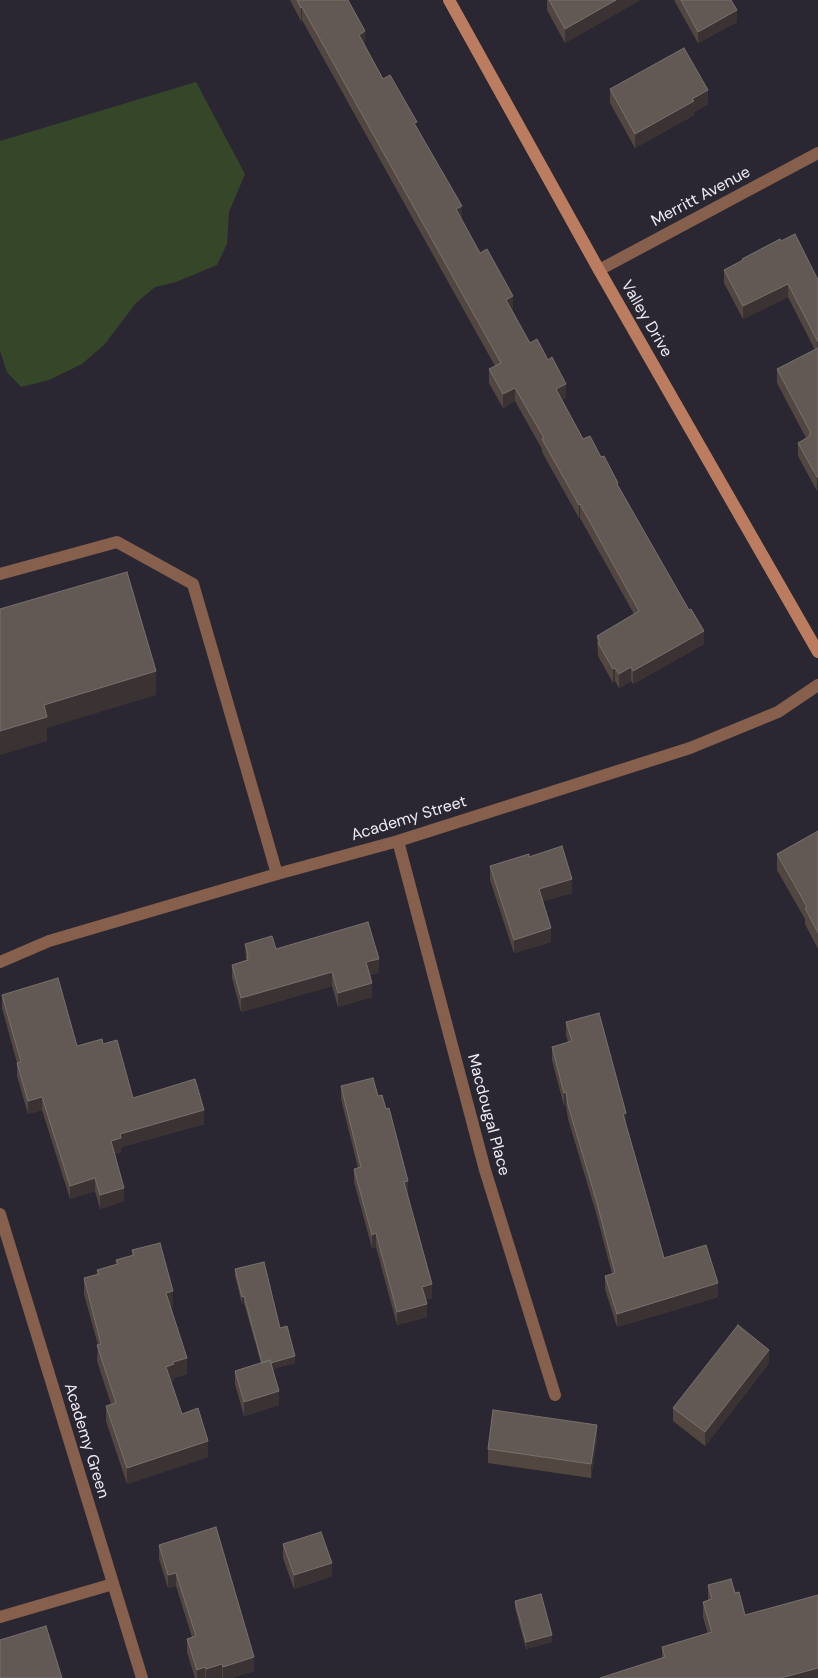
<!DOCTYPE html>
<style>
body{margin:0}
canvas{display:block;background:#2a2732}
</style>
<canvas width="818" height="1678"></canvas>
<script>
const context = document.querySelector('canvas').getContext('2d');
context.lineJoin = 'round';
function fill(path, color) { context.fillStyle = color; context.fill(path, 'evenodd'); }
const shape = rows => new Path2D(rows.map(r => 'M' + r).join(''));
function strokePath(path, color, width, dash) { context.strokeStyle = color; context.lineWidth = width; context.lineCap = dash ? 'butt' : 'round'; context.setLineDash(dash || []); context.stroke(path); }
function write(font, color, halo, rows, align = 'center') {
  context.font = font + ' "DM Sans",sans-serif'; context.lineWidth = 4; context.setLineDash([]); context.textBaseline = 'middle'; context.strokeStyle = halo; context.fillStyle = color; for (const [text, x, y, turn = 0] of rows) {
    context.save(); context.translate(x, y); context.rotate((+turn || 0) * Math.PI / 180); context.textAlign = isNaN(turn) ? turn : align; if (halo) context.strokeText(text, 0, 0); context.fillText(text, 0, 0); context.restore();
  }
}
fill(shape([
 [196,82,245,174,229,212,227,244,217,265,176,282,155,287,136,303,104,345,82,364,49,380,21,387,7,372,0,351,0,141]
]), '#364628');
strokePath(shape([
 [0,574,117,542,193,584,277,874],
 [0,1617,113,1584]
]), '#865f4d', 12);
strokePath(shape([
 [599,270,818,153],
 [398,841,485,1170,555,1395],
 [0,962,49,941,277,874,398,841,690,748,778,712,818,685],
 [0,1214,142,1678]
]), '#865f4d', 12);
strokePath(shape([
 [449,0,599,270,818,652]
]), '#bb7c5f', 12);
fill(shape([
 [290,0,348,0,365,45,383,79,417,127,461,219,513,310,512,310,530,343,566,397,562,400,583,439,618,486,704,644,633,684,631,681,619,688,615,681,613,683,598,656,597,636,634,614,580,518,579,518,542,452,542,449,515,401,503,408,489,383,489,369,495,366,302,20,301,21],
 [547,0,640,0,565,43,547,10],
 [674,0,731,0,737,22,698,43],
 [610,89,708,104,694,112,694,115,635,148,610,103],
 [742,259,818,280,817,491,798,456,798,443,806,438,777,383,777,369,815,350,788,297,743,319,724,283,724,270,742,261],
 [818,831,818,949,805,924,805,919,777,870,777,854],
 [529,857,572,893,543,901,551,942,514,953,490,880,490,866],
 [245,944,379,972,370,975,372,997,338,1007,332,986,241,1012,232,978,232,965,246,960],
 [2,995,77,1046,103,1044,133,1098,204,1124,121,1147,121,1152,114,1154,124,1201,100,1209,95,1191,70,1199,42,1110,28,1114,17,1076,17,1063,2,1008],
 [566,1022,626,1126,664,1258,718,1297,617,1327,605,1289,605,1276,612,1274,597,1216,568,1119,566,1106,564,1106,552,1060,552,1047,568,1042,566,1035],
 [341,1086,378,1096,408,1195,407,1195,432,1298,425,1299,427,1317,397,1325,376,1247,372,1248,354,1182,354,1169,358,1168,341,1099],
 [132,1250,173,1307,171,1307,187,1374,174,1378,174,1380,171,1381,182,1414,208,1457,127,1484,106,1421,106,1406,111,1404,97,1361,98,1345,84,1294,84,1278,97,1274,97,1270,116,1264,116,1260,132,1255],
 [235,1269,280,1328,295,1363,272,1369,279,1405,244,1416,235,1384,235,1371,261,1363,244,1303,242,1304,235,1276],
 [769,1363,705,1446,673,1421,673,1408],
 [597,1438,591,1478,488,1463,488,1449],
 [283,1544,332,1576,294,1589,283,1558],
 [159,1545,254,1671,231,1678,222,1678,222,1677,219,1678,195,1678,187,1652,187,1639,192,1637,176,1586,168,1588,159,1559],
 [708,1585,735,1593,745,1615,818,1595,662,1658,662,1647,708,1634,703,1617,703,1602,708,1600],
 [515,1601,552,1642,526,1649,515,1608]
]), '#524740');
fill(shape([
 [616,0,640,0,565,43,565,29],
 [302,7,302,20,301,21,301,8],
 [737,10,737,22,698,43,698,32],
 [365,31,365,45,359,48,359,35],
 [708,90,708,104,694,112,694,115,635,148,635,134],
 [462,206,462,219,456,223,456,209],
 [788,284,788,297,743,319,743,306],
 [513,296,513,310,506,314,506,300],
 [566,384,566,397,556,403,556,389],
 [515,388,515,401,503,408,503,394],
 [817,477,818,477,817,491],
 [580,504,580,518,579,518,579,505],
 [704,631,704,644,633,684,633,671],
 [631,667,631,681,619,688,619,674],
 [615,668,615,681,613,683,613,669],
 [156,671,156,695,47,728,47,741,0,755,0,731,44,705],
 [572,879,572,893,539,902,539,889],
 [551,928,551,942,514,953,514,940],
 [379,959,379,972,366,976,366,962],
 [332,972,332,986,241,1012,241,998],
 [372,983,372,997,338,1007,338,993],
 [566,1092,566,1106,564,1106,564,1093],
 [42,1097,42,1110,28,1114,28,1101],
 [204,1110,204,1124,121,1147,121,1152,111,1155,111,1141,120,1134],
 [626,1113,626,1126,623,1114],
 [95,1178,95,1191,70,1199,70,1186],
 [408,1181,408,1195,404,1196,404,1182],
 [124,1188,124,1201,100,1209,100,1195],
 [376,1233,376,1247,372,1248,372,1235],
 [718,1283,718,1297,617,1327,617,1314],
 [432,1284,432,1298,422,1300,422,1287],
 [173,1291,173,1307,166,1309,166,1293],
 [244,1296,244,1303,242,1304,242,1297],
 [427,1304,427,1317,397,1325,397,1312],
 [769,1350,769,1363,705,1446,705,1432],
 [295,1356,295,1363,263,1372,263,1365],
 [187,1358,187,1374,174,1378,174,1380,166,1383,166,1367,173,1362],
 [279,1391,279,1405,244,1416,244,1402],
 [597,1425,597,1438,591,1478,591,1464],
 [208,1441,208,1457,127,1484,127,1468],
 [332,1563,332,1576,294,1589,294,1575],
 [176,1573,176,1586,168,1588,168,1575],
 [552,1635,552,1642,526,1649,526,1642],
 [254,1657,254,1671,231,1678,223,1678,223,1667],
 [222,1664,222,1677,219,1678,206,1678,206,1669],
 [205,1667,205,1678,197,1678,197,1670],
 [818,1668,818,1678,781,1678]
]), '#3b3333');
const building = shape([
 [297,0,348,0,365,31,359,35,383,79,390,75,417,122,414,123,462,206,456,209,480,253,487,249,513,296,506,300,530,343,537,339,548,360,552,357,566,384,556,389,583,439,590,436,601,457,604,456,618,483,617,484,689,610,691,609,704,631,633,671,631,667,619,674,615,668,613,669,598,643,600,642,597,636,639,611,580,504,579,505,542,439,544,438,515,388,503,394,489,369,501,363,302,7,301,8,297,0],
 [549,0,616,0,565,29,549,0],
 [681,0,731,0,737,10,698,32,681,0],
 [684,48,708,90,692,99,694,101,635,134,610,89,684,48],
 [795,234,818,280,818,342,788,284,743,306,724,270,743,260,742,259,780,239,781,241,795,234],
 [818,348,818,477,817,477,798,443,810,436,809,434,811,433,777,369,818,348],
 [127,572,156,671,44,705,47,717,0,731,0,609,127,572],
 [818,831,818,933,805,908,807,907,777,854,818,831],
 [562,846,572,879,539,889,551,928,514,940,490,866,529,854,529,857,562,846],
 [368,922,379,959,366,962,372,983,338,993,332,972,241,998,232,965,248,960,247,956,248,955,245,944,272,936,276,949,368,922],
 [58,978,77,1046,102,1039,103,1044,117,1040,133,1098,195,1079,204,1110,120,1134,121,1138,111,1141,124,1188,100,1195,95,1178,70,1186,42,1097,28,1101,17,1063,21,1062,2,995,58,978],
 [599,1013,626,1113,623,1114,664,1258,706,1245,718,1283,617,1314,605,1276,615,1273,597,1203,568,1105,566,1092,564,1093,552,1047,572,1041,566,1022,599,1013],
 [373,1078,378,1096,382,1095,386,1109,389,1108,408,1181,404,1182,432,1284,422,1287,427,1304,397,1312,376,1233,372,1235,354,1169,361,1167,341,1086,373,1078],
 [160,1243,173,1291,166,1293,187,1358,173,1362,174,1364,166,1367,182,1414,198,1408,208,1441,127,1468,106,1406,116,1403,97,1345,101,1344,84,1278,99,1274,97,1270,118,1264,116,1260,134,1255,132,1250,160,1243],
 [264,1262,280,1328,287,1326,295,1356,271,1363,270,1360,262,1363,244,1296,242,1297,235,1269,264,1262],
 [738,1325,769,1350,705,1432,673,1408,738,1325],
 [270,1360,279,1391,244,1402,235,1371,270,1360],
 [493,1410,597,1425,591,1464,488,1449,493,1410],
 [216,1527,254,1657,223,1667,222,1664,206,1669,205,1667,197,1670,187,1639,196,1636,176,1573,168,1575,159,1545,216,1527],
 [321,1532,332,1563,294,1575,283,1544,321,1532],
 [731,1579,735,1593,739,1592,745,1615,818,1595,818,1668,781,1678,600,1678,665,1657,662,1647,712,1632,703,1602,712,1599,708,1585,731,1579],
 [541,1594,552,1635,526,1642,515,1601,541,1594],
 [46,1626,62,1678,0,1678,0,1640,46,1626]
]);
fill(building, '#635954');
strokePath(building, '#78706d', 1);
write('16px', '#eeecf3', '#2a2732', [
 ["Merritt Avenue",701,197,-28],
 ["Valley Drive",646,319,60],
 ["Academy Street",409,819,-17],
 ["Macdougal Place",488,1115,75],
 ["Academy Green",86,1441,73]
]);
</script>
